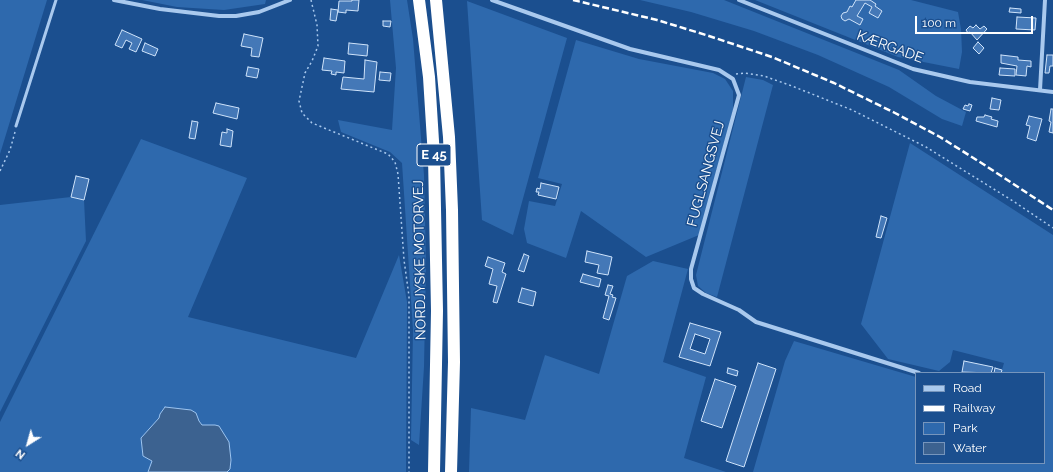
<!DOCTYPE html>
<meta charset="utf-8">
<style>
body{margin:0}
#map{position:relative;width:1053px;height:472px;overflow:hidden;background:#1b4f8f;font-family:Raleway,sans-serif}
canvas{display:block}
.legend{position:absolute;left:915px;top:372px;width:130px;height:92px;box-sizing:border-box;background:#1b4f8f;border:1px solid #7695bc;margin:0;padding:5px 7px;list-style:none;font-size:12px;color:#fff}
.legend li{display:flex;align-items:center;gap:8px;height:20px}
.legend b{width:20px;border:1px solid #7695bc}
.north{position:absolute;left:8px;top:424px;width:40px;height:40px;-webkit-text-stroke:3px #1b4f8f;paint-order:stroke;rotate:217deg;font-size:11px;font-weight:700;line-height:16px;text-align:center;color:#fff}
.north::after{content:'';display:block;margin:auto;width:14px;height:18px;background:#fff;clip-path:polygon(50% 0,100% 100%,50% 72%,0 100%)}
.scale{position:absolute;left:915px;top:16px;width:118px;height:18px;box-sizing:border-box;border:2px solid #fff;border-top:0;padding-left:5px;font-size:12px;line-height:14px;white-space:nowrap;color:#fff;-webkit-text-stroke:3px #1b4f8f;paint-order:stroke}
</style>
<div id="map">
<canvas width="1053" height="472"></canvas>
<ul class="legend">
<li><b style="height:5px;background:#a9c9ee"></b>Road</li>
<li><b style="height:5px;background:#fff"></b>Railway</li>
<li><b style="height:11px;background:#2e69ad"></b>Park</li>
<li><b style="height:11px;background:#3c6290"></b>Water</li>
</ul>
<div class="north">N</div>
<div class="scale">100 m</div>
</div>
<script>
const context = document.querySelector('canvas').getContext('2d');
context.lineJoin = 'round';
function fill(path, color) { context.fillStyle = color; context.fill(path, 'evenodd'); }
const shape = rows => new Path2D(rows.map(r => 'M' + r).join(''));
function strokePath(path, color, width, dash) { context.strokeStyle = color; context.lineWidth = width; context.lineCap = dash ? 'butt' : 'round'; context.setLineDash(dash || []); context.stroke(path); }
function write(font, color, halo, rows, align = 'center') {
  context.font = font + ' Raleway,sans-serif'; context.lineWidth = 3; context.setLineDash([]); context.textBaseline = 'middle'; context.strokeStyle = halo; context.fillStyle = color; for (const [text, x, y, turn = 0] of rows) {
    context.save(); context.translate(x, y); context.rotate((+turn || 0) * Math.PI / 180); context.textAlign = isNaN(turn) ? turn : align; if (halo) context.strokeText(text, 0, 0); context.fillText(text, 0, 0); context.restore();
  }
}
fill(shape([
 [0,0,47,0,0,154],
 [142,0,266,0,265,4,224,10,177,7],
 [390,0,407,0,413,39,424,175,426,264,424,367,419,445,411,440,413,330,402,163,390,152,341,132,338,120,392,130,396,68],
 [640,0,724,0,899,70,936,96,966,112,962,126,942,119,889,87,818,55,754,31,691,12],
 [755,0,911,0,958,12,961,29,962,52,959,69,898,57],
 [467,1,567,38,513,235,482,220],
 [576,40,639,59,713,73,725,79,733,91,733,110,699,235,646,257,581,211,566,258,527,243,524,229,529,201,555,206,562,184,538,178],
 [746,77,763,80,773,85,717,297,706,293,698,286,696,275],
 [141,139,247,178,188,317,356,358,399,255,407,302,406,472,0,472,0,422],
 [910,143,1053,235,1053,472,753,472,785,361,794,341,916,377,916,463,1044,463,1044,373,1001,373,1004,363,953,350,950,362,939,371,888,359,861,324],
 [71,197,84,200,86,241,0,412,0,205],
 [653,261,688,269,663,362,706,377,684,458,726,472,469,472,471,408,525,420,545,355,599,374,627,276]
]), '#2e69ad');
const water = shape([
 [165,407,191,410,196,413,199,421,202,425,215,425,219,426,229,442,231,460,230,469,227,472,148,472,152,461,143,456,141,438,159,418,160,414,165,407]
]);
fill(water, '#3c6290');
strokePath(water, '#9cc4f0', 1);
const building = shape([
 [352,0,359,0,358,11,346,10,346,13,338,12,339,1,352,1,352,0],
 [856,0,870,0,876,4,875,6,882,11,878,18,869,13,872,7,865,3,857,16,863,19,860,25,849,19,845,21,842,19,841,16,843,13,847,12,850,6,852,7,856,0],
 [1010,8,1021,9,1021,13,1009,12,1010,8],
 [331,9,338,10,336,21,330,20,331,9],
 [1017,17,1036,18,1035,30,1016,29,1017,17],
 [383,21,391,21,390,27,383,26,383,21],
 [976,25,980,29,984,26,987,29,977,40,970,32,968,33,966,30,970,26,973,28,976,25],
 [122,30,142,39,136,52,129,49,132,43,126,40,122,48,115,45,122,30],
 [244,34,263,38,259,57,251,56,252,48,241,46,244,34],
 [978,42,984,48,979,54,973,48,978,42],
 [145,43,158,49,155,56,142,51,145,43],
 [349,43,368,45,367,56,348,54,349,43],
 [1001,55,1018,57,1018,60,1031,61,1031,67,1027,66,1026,76,1016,75,1017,66,1001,63,1001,55],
 [1047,55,1053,55,1053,66,1050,66,1049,73,1045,73,1047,55],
 [324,58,345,61,344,73,336,72,336,75,331,74,332,71,322,70,324,58],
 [365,60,377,62,374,92,341,89,343,77,364,79,365,60],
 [248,67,259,69,257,78,246,76,248,67],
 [1000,68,1015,69,1015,76,999,75,1000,68],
 [380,72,391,73,390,81,379,80,380,72],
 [992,98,1001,100,999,110,990,109,992,98],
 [216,103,239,108,237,119,213,113,216,103],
 [969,104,972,105,970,111,963,109,965,105,968,106,969,104],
 [1051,109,1053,109,1053,133,1049,132,1051,122,1049,121,1051,109],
 [985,115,992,117,991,119,998,121,997,127,976,121,977,117,984,117,985,115],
 [1029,116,1042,119,1036,141,1027,138,1030,126,1026,125,1029,116],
 [192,121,198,122,195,139,189,138,192,121],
 [227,129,233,131,231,147,220,145,222,132,227,133,227,129],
 [76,176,89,179,84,200,71,197,76,176],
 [541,183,559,187,556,199,538,195,539,192,536,192,537,188,540,189,541,183],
 [881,216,887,218,881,238,876,237,881,216],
 [587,251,612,257,608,275,597,273,599,265,585,262,587,251],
 [524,254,529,256,524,272,518,270,524,254],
 [488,257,505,263,502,272,506,274,497,303,493,302,497,286,489,284,493,269,485,266,488,257],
 [583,274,601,279,599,287,580,282,583,274],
 [608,285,613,286,610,294,613,295,612,297,616,298,609,320,603,318,609,296,605,295,608,285],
 [522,288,536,292,533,306,518,302,522,288],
 [690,323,721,332,710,366,679,357,690,323],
 [695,334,710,339,705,354,690,349,695,334],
 [964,361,993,367,991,373,962,372,964,361],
 [758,363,776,369,744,467,726,461,758,363],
 [728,368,738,371,737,376,727,373,728,368],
 [995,368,1002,370,1001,373,994,373,995,368],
 [715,379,736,386,722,428,701,421,715,379]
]);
fill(building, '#4478b7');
strokePath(building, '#cfe3fa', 1);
strokePath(shape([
 [311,0,317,25,318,46,312,61,305,73,299,101,302,113,312,123,388,154,395,162,398,174,404,260,409,296,409,472],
 [736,74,745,73,764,76,792,86,852,110,926,147,1013,201,1053,228],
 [0,171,10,150,15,132]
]), '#a9c9ee', 1.5, [2, 3]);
strokePath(shape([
 [16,126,56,0]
]), '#a9c9ee', 3);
strokePath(shape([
 [114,0,160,9,219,16,236,16,259,12,290,0],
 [492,0,630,49,719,70,733,79,739,95,691,269,691,279,694,288,703,294,739,310,756,322,919,373],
 [739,0,913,69,970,82,1053,92],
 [1040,90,1045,0]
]), '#a9c9ee', 4);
strokePath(shape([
 [419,0,429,77,434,157,437,311,434,472],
 [436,0,449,137,452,210,454,362,451,472]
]), '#fff', 12);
strokePath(shape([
 [573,0,657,20,706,35,772,57,834,83,895,113,940,137,983,164,1053,210]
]), '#fff', 2.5, [7, 3]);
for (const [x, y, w] of [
 [434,155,34]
]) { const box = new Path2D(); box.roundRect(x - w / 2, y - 11, w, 22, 3); context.fillStyle = '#1b4f8f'; context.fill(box); strokePath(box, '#fff', 1); }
write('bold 13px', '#fff', null, [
 ["E 45",434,155]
]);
write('14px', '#fff', '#1b4f8f', [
 ["KÆRGADE",890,47,20],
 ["FUGLSANGSVEJ",706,174,-75],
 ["NORDJYSKE MOTORVEJ",420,260,-91]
]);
</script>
